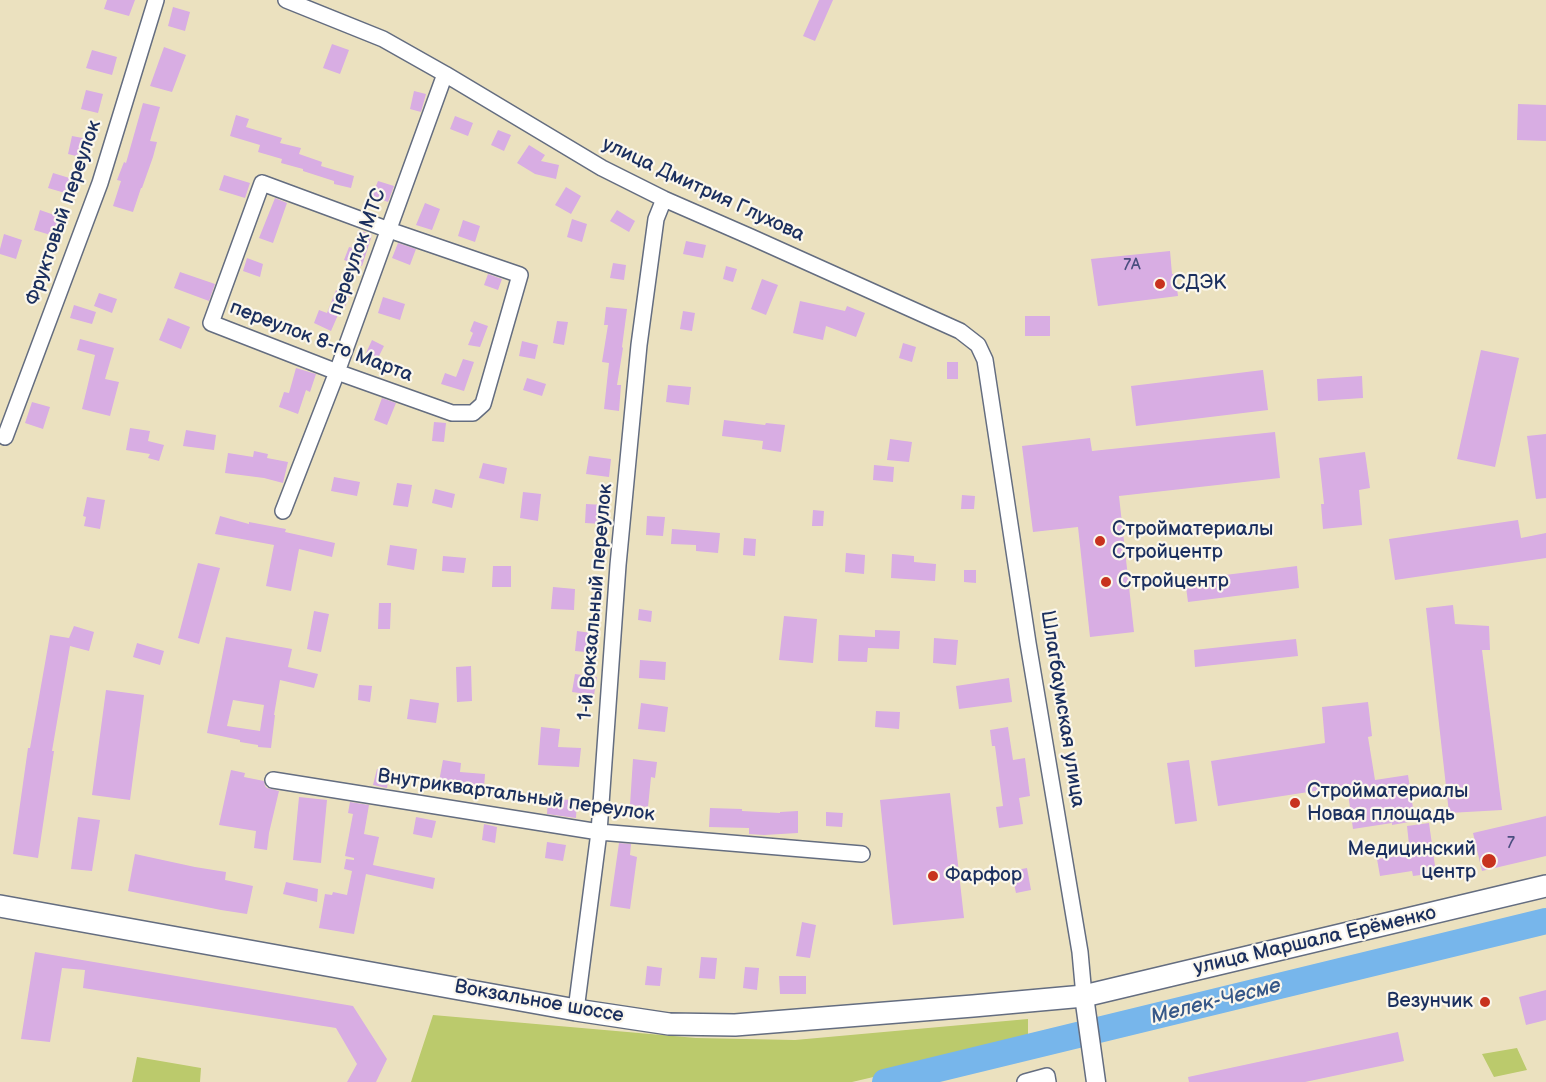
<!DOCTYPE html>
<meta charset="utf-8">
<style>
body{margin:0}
canvas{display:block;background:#ebe1bf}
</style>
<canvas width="1546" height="1082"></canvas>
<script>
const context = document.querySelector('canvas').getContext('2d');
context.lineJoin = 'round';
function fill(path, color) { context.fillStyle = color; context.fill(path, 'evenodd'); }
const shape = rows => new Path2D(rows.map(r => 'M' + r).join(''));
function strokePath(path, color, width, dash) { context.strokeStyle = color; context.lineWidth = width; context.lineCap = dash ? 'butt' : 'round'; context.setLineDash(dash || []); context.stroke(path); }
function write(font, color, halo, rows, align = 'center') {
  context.font = font + ' "Balsamiq Sans",sans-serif'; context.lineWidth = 4.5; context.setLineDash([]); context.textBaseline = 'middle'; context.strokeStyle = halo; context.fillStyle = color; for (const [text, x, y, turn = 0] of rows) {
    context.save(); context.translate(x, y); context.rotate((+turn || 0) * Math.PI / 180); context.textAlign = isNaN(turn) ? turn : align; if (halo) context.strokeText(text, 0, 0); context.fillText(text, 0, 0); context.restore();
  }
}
fill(shape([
 [433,1015,696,1038,795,1040,1028,1019,1028,1041,852,1082,411,1082],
 [1517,1048,1527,1070,1494,1077,1482,1054],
 [137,1057,201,1068,200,1082,132,1082]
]), '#bbca6c');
strokePath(shape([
 [885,1082,1546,921]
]), '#77b6eb', 26);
fill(shape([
 [107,0,135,0,129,16,104,9],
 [819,0,833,0,815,41,803,36],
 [173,7,190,12,185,31,168,26],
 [332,44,349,50,340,74,323,68],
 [164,47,186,55,172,92,150,86],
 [92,50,117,57,112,75,86,68],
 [86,90,103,94,98,113,81,109],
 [414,91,426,94,421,112,410,109],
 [143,103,160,107,150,141,157,142,153,157,142,188,141,188,133,212,113,206,121,181,117,180,124,162,126,163],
 [1518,104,1546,105,1546,141,1517,140],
 [236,115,249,119,246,127,282,138,280,143,301,148,299,154,322,162,321,166,354,176,351,188,334,184,334,181,303,171,303,169,281,163,282,159,258,152,260,145,230,136],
 [455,116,473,123,468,136,450,129],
 [498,130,511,135,504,151,491,145],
 [72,136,88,139,84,158,68,154],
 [529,145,545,155,541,161,559,165,556,179,535,174,517,163],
 [53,173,76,180,72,195,48,188],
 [224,175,250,183,245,198,219,190],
 [378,181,394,186,388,202,372,196],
 [566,187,581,196,571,214,555,205],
 [275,198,287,203,273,243,259,238],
 [425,203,440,209,432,230,416,225],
 [40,210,60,217,54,236,34,230],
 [617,210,635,221,629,232,610,221],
 [572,219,587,224,582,242,567,237],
 [463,220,480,226,475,242,458,236],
 [359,230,372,235,362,266,344,260,349,247,353,248],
 [4,234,22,240,16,259,0,254,0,249],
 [686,241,706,245,703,258,683,254],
 [398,243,416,249,410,265,392,258],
 [1170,251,1172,274,1175,274,1178,296,1098,306,1091,259],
 [247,258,263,264,260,277,243,271],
 [613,263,626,265,624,280,610,278],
 [726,266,737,269,733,282,723,279],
 [180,272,215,284,209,301,174,288],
 [488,274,502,279,498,290,484,285],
 [762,279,778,285,766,315,751,309],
 [336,290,350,295,344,309,341,308,331,331,314,323,319,310,327,313],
 [99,293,117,299,112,313,94,306],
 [383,297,405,304,400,320,378,313],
 [800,301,845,311,847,306,865,313,856,337,826,326,823,340,793,333],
 [74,305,96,312,92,324,70,318],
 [606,307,627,309,622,347,623,348,617,385,621,385,619,411,604,409,609,363,602,362,608,325,604,325],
 [683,311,695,313,692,331,680,329],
 [1025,316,1050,316,1050,336,1025,336],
 [168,318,190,327,181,349,159,340],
 [474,321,488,326,480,347,468,345,473,333,470,331],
 [557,321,568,322,564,345,553,343],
 [80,339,114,348,105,379,119,382,110,416,82,409,95,355,77,350],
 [372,340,384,346,378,358,366,353],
 [522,341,538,345,535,359,519,356],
 [903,343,916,347,912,362,899,358],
 [1481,350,1519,358,1495,467,1457,459],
 [463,359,474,362,464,391,441,384,445,373,456,377],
 [947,362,958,362,958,379,947,379],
 [296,368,316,374,310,392,306,390,298,414,279,407,284,392,289,393],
 [1263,370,1268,410,1136,426,1131,386],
 [1362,376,1363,398,1318,401,1317,379],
 [527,378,546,384,542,396,523,390],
 [668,385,691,387,689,405,666,402],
 [382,398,396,403,387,425,374,420],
 [32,402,50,407,43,429,25,423],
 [724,420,765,425,766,423,785,425,781,452,762,449,763,441,722,436],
 [434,422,446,423,444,442,432,441],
 [130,428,150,431,148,441,164,445,159,461,148,458,150,454,126,450],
 [186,430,216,435,214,450,183,446],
 [1275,432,1280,478,1119,496,1134,632,1090,637,1078,527,1033,532,1022,446,1090,438,1092,451],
 [1546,434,1546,498,1536,499,1527,436],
 [890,439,912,442,909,462,887,460],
 [254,451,268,454,267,458,288,462,283,483,264,478,225,473,228,453,253,457],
 [1365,452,1370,488,1359,490,1362,525,1323,529,1321,504,1324,504,1319,458],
 [589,456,611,459,609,477,586,474],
 [483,463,507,468,504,484,479,478],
 [874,465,894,467,893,482,873,480],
 [334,477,360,482,357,496,331,491],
 [397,483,412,485,408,507,393,505],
 [435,489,455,494,452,508,432,503],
 [523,492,541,494,538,521,520,518],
 [962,495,975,496,974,509,961,509],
 [87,497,105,500,100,529,84,526,86,517,83,516],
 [586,504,604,505,602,524,585,523],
 [813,510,824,511,823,526,812,526],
 [220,516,249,524,249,522,286,529,285,532,335,543,332,557,299,549,291,591,266,586,274,545,215,534],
 [647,516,665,517,663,536,646,535],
 [1518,520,1521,538,1546,533,1546,558,1395,580,1389,539],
 [672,529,720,533,718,553,696,551,696,545,671,544],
 [744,538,756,539,755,556,743,555],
 [390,545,417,549,414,570,387,565],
 [846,553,865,555,864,574,845,572],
 [892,554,914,556,914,562,936,564,935,581,891,578],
 [443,556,466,558,464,573,442,571],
 [198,563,220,568,199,644,178,638],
 [493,566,511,566,511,587,492,587],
 [1297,566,1299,588,1188,602,1185,580],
 [964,570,976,570,976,583,964,582],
 [553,587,575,589,574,610,551,609],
 [379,603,391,603,390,629,378,629],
 [1453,605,1455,624,1489,626,1490,650,1482,650,1502,810,1449,813,1426,608],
 [639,609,652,611,651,622,638,620],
 [314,611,329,614,321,652,307,649],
 [784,616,817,619,813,663,779,660],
 [74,626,94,632,89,651,70,646,52,751,54,751,38,858,13,854,28,748,30,748,50,635,69,638],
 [875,630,900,631,899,649,868,648,867,662,838,661,839,635,875,637],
 [577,631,599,634,597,653,575,651],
 [226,637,292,649,288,667,318,674,314,688,280,680,274,715,275,715,271,748,258,747,258,745,240,742,240,740,207,733],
 [233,700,264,705,260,731,227,726],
 [934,638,958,640,956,665,933,663],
 [1296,639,1298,656,1195,667,1194,650],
 [137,643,164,651,160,665,133,657],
 [640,660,666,662,665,680,639,678],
 [471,666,472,701,457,702,456,667],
 [575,674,597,677,594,695,572,692],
 [1009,678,1012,702,959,709,956,686],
 [359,685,372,686,370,702,358,700],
 [106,690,144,695,130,800,92,795],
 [410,699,439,703,436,723,407,719],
 [1368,702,1372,736,1368,737,1375,780,1408,775,1415,821,1392,825,1392,823,1353,829,1347,786,1218,806,1211,761,1325,743,1322,707],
 [641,703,668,707,665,732,638,729],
 [876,711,900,712,899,729,875,727],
 [541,727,560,729,558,747,581,748,579,767,538,765],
 [1008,727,1013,760,1025,758,1030,796,1019,798,1023,824,999,828,996,807,1003,806,995,746,992,746,990,730],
 [633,759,657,762,655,778,651,777,648,807,630,805],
 [443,760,461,763,460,772,485,774,484,788,457,786,457,790,438,787],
 [1189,760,1197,821,1175,824,1167,763],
 [377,769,390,771,387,788,373,785],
 [231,770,245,773,244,777,264,781,265,786,267,788,279,791,269,833,267,850,254,848,256,831,219,825],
 [950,793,964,918,893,925,880,800],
 [299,797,327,800,321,863,293,860],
 [548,799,577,800,576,818,547,814],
 [350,802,369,805,364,834,379,837,373,865,435,878,433,889,366,874,354,934,319,928,325,894,332,895,333,892,347,895,352,871,344,869,346,859,354,860,354,858,345,856,353,814,348,813],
 [710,808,742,809,742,811,780,813,780,812,798,811,798,833,764,835,749,834,749,828,709,827],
 [826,812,843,813,842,827,826,826],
 [1546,816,1546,856,1482,871,1473,833],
 [78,817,100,820,92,871,71,869],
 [416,817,436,821,432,838,413,834],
 [1429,823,1436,873,1413,876,1412,871,1380,876,1377,859,1410,854,1407,826],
 [484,824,497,827,495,843,482,840],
 [547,842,566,845,563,861,545,858],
 [619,843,631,844,630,855,637,857,630,909,610,906],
 [135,854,195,867,226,872,225,880,253,886,247,914,221,910,128,891],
 [1027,868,1031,890,1016,893,1011,871],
 [286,882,318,889,317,902,283,894],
 [802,922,816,925,810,958,796,956],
 [35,952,353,1006,387,1059,376,1082,347,1082,357,1064,336,1028,83,988,85,970,62,968,50,1042,21,1039],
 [701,957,717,958,715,979,699,978],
 [647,966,662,968,660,986,645,985],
 [745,967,759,968,757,990,743,988],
 [779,976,806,976,806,994,780,994],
 [1546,990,1546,1020,1526,1025,1519,997],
 [1398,1032,1404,1061,1305,1082,1189,1082,1188,1077]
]), '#d8ade3');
const minor = shape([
 [286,0,383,39,445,74,602,168,664,199,751,237,960,331,978,345,985,360,1028,643,1080,952,1084,996],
 [262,183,389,230,520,275,483,404,473,413,452,413,337,372,211,323,262,183],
 [5,437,100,183,156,0],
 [283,511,337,372,445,74],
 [273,780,599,832,862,854],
 [576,1010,599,832,618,565,639,345,656,219,664,199],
 [1025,1082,1047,1076,1048,1082]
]);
const tertiary = shape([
 [1084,996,1096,1082]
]);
const secondary = shape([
 [0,906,576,1010,669,1024,735,1025,973,1006,1084,996,1546,886]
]);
strokePath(minor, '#646d80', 18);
strokePath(tertiary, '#646d80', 21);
strokePath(secondary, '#646d80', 24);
strokePath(minor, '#fff', 15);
strokePath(tertiary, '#fff', 18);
strokePath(secondary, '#fff', 21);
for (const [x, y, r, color] of [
 [1160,284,6,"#c8321e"],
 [1100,541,6,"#c8321e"],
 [1106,582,6,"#c8321e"],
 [1295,803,6,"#c8321e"],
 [1489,861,8,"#c8321e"],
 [933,876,6,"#c8321e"],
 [1485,1002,6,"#c8321e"]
]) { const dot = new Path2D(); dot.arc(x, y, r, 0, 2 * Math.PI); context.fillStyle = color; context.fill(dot); strokePath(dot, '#fbf7ec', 2); }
write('16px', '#4a4e7f', null, [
 ["7А",1132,266],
 ["7",1511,844]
]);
write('20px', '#1b2f5e', '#fbf7ec', [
 ["улица Дмитрия Глухова",703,190,25],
 ["Фруктовый переулок",64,213,-71],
 ["переулок МТС",358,252,-70],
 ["переулок 8-го Марта",321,342,21],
 ["1-й Вокзальный переулок",596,602,-85],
 ["Шлагбаумская улица",1062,709,81],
 ["Внутриквартальный переулок",516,796,8],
 ["улица Маршала Ерёменко",1315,941,-13],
 ["Вокзальное шоссе",539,1002,10]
]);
write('20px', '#1b2f5e', '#fbf7ec', [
 ["СДЭК",1172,284],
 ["Стройматериалы",1112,530],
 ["Стройцентр",1112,553],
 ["Стройцентр",1118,582],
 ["Стройматериалы",1307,792],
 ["Новая площадь",1307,815],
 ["Медицинский",1476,850,"right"],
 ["центр",1476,873,"right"],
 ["Фарфор",945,876],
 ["Везунчик",1473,1002,"right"]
], 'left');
write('italic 21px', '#375888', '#fbf7ec', [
 ["Мелек-Чесме",1216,1002,-14]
]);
</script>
